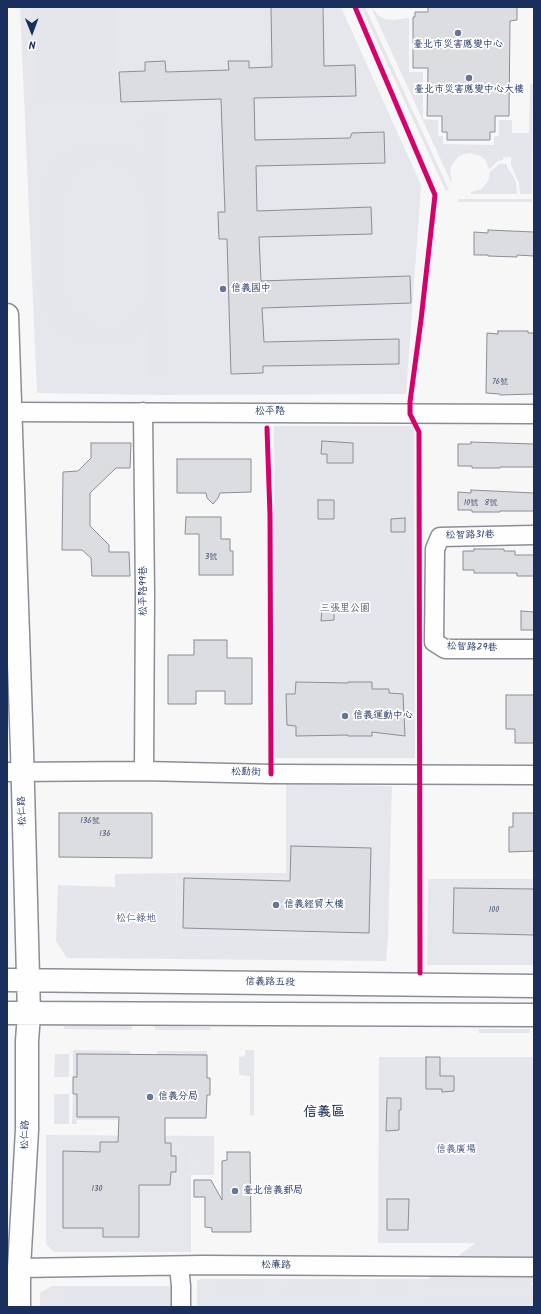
<!DOCTYPE html>
<meta charset="utf-8">
<style>
body{margin:0}
#map{position:relative;width:541px;height:1314px;overflow:hidden;background:#f7f7f8;font-family:Kalam,sans-serif}
canvas{display:block}
.frame{position:absolute;inset:0;border:8px solid #1b2f5e;pointer-events:none}
.north{position:absolute;left:12px;top:12px;width:40px;height:40px;-webkit-text-stroke:3px #fff;paint-order:stroke;rotate:179deg;font-size:11px;font-weight:700;line-height:16px;text-align:center;color:#1b2f5e}
.north::after{content:'';display:block;margin:auto;width:14px;height:18px;background:#1b2f5e;clip-path:polygon(50% 0,100% 100%,50% 72%,0 100%)}
</style>
<div id="map">
<canvas width="541" height="1314"></canvas>
<div class="frame"></div>
<div class="north">N</div>
</div>
<script>
const context = document.querySelector('canvas').getContext('2d');
context.lineJoin = 'round';
function fill(path, color) { context.fillStyle = color; context.fill(path, 'evenodd'); }
const shape = rows => new Path2D(rows.map(r => 'M' + r).join(''));
function strokePath(path, color, width, dash) { context.strokeStyle = color; context.lineWidth = width; context.lineCap = dash ? 'butt' : 'round'; context.setLineDash(dash || []); context.stroke(path); }
function write(font, color, halo, rows, align = 'center') {
  context.font = font + ' Kalam,"LXGW WenKai TC",sans-serif'; context.lineWidth = 3.5; context.setLineDash([]); context.textBaseline = 'middle'; context.strokeStyle = halo; context.fillStyle = color; for (const [text, x, y, turn = 0] of rows) {
    context.save(); context.translate(x, y); context.rotate((+turn || 0) * Math.PI / 180); context.textAlign = isNaN(turn) ? turn : align; if (halo) context.strokeText(text, 0, 0); context.fillText(text, 0, 0); context.restore();
  }
}
fill(shape([
 [20,7,341,7,421,185,406,394,161,395,37,393],
 [286,784,392,786,388,938,177,935,176,873,286,873],
 [428,879,534,879,534,965,427,965],
 [46,1135,214,1136,214,1175,191,1175,191,1252,54,1252,46,1244],
 [534,1198,533,1282,529,1285,534,1285,534,1307,197,1307,197,1281,200,1279,429,1279],
 [52,1286,169,1286,176,1292,175,1307,40,1307,40,1293]
]), '#e6e7ec');
fill(shape([
 [33,7,115,7,116,99,36,101],
 [361,7,365,7,449,190,446,191],
 [371,7,379,16,385,19,393,20,409,18,409,72,423,72,423,119,438,120,438,136,443,136,443,144,494,145,494,136,499,136,499,120,512,120,512,133,529,133,530,84,533,84,532,194,520,194,519,183,511,165,511,157,503,157,503,160,498,161,489,169,486,161,482,157,470,153,464,154,458,157,451,166,450,172,452,181,451,182],
 [143,118,164,118,166,376,149,376,149,320,137,336,121,343,105,345,83,341,68,334,47,314,46,181,54,162,71,152,87,146,101,144,118,146,132,151,144,158],
 [100,160,111,160,131,171,138,180,146,194,148,298,140,311,132,319,120,327,109,329,100,329,89,325,73,312,63,296,62,200,69,179,77,170],
 [503,163,503,164,507,164,507,167,514,177,516,183,517,194,471,194,471,192,482,189,489,179,490,172,499,164],
 [459,199,532,199,532,202,458,202],
 [274,426,414,426,415,758,275,758],
 [176,873,177,935,388,938,386,961,67,958,56,941,58,885,115,887,115,874],
 [64,1026,132,1026,132,1030,64,1029],
 [155,1026,210,1027,210,1030,155,1030],
 [478,1029,530,1029,530,1032,529,1033,479,1033],
 [73,1050,130,1051,130,1055,77,1054,77,1077,73,1077],
 [245,1050,254,1050,254,1115,250,1115,250,1076,239,1075,239,1057,245,1056],
 [157,1051,207,1051,207,1055,158,1055],
 [55,1054,69,1054,69,1077,54,1077],
 [379,1057,534,1057,534,1271,533,1282,531,1284,521,1288,429,1287,429,1279,475,1243,378,1243],
 [54,1094,69,1094,69,1124,54,1124],
 [73,1094,77,1094,77,1117,118,1117,119,1120,77,1120,77,1124,72,1124],
 [103,1142,214,1142,214,1175,191,1175,193,1171,206,1171,206,1153,190,1153,188,1155,188,1169,184,1174,184,1144,103,1143],
 [218,1285,264,1285,264,1295,218,1295],
 [287,1285,358,1285,358,1295,287,1295],
 [376,1286,407,1286,407,1296,376,1296],
 [65,1293,120,1293,120,1301,65,1301],
 [126,1293,169,1293,169,1307,159,1307,159,1301,126,1301],
 [534,1295,534,1303,429,1302,429,1296,529,1297]
]), '#e5e6ec');
const building = shape([
 [271,7,323,7,324,66,355,65,356,96,254,98,255,140,350,138,352,133,384,132,385,163,256,166,257,211,371,207,372,234,259,237,261,281,410,276,411,303,262,308,264,342,399,339,399,364,263,366,263,373,231,374,227,239,219,239,218,212,225,212,221,99,121,102,119,72,145,71,145,62,165,61,166,72,229,70,228,61,249,61,249,68,272,67,271,7],
 [428,7,517,7,517,20,510,21,509,116,495,116,495,132,490,132,490,140,447,140,447,132,442,132,442,116,427,116,428,68,413,68,413,17,415,17,415,12,428,12,428,7],
 [488,230,534,232,534,256,517,255,517,257,488,256,488,255,474,255,474,232,488,233,488,230],
 [498,331,528,331,528,333,534,333,534,394,500,395,500,394,486,393,487,333,498,334,498,331],
 [322,441,353,443,353,463,327,463,327,454,321,454,322,441],
 [471,442,534,444,534,467,500,467,500,468,472,468,472,466,458,466,458,444,471,444,471,442],
 [91,443,131,443,130,468,116,468,90,493,90,526,109,545,109,552,129,552,130,576,92,576,91,558,82,550,62,550,63,472,78,471,91,458,91,443],
 [177,459,251,459,251,492,220,493,218,498,213,504,207,498,206,493,177,493,177,459],
 [471,490,534,493,534,511,500,511,500,512,472,512,472,510,458,510,458,492,471,493,471,490],
 [318,500,334,500,334,519,318,519,318,500],
 [186,517,221,517,221,539,230,539,230,551,233,551,233,575,199,575,199,534,185,534,186,517],
 [405,518,405,532,391,532,391,519,405,518],
 [474,549,504,549,504,551,515,551,515,555,534,555,534,576,517,576,517,573,474,573,474,570,463,570,463,551,474,551,474,549],
 [322,607,334,607,334,620,321,621,322,607],
 [521,611,534,612,534,630,521,630,521,611],
 [194,640,227,640,227,658,252,658,252,704,225,704,225,691,196,691,196,704,168,704,168,655,194,655,194,640],
 [296,682,348,683,348,682,372,682,372,689,389,689,389,693,403,694,405,736,372,732,372,736,348,736,348,735,296,736,296,726,287,725,286,694,295,694,296,682],
 [506,695,534,695,534,743,515,743,515,729,506,729,506,695],
 [59,813,152,813,152,858,59,857,59,813],
 [513,813,534,813,534,851,509,852,509,827,513,827,513,813],
 [291,846,371,848,369,933,183,928,184,878,290,881,291,846],
 [454,888,534,889,534,935,453,933,454,888],
 [77,1054,207,1055,207,1078,210,1078,210,1095,207,1095,206,1118,165,1118,165,1143,171,1143,171,1156,176,1156,176,1172,171,1172,170,1185,139,1185,139,1237,103,1237,103,1228,63,1228,63,1151,100,1152,100,1142,118,1142,119,1117,77,1117,77,1094,73,1094,73,1077,77,1077,77,1054],
 [426,1057,440,1057,440,1076,454,1076,454,1091,442,1092,442,1089,426,1089,426,1057],
 [387,1098,401,1098,401,1110,399,1110,399,1130,386,1131,387,1098],
 [227,1152,250,1152,251,1232,212,1232,212,1228,205,1227,205,1197,194,1197,194,1180,211,1180,222,1200,222,1161,227,1160,227,1152],
 [387,1199,409,1199,408,1230,387,1230,387,1199]
]);
fill(building, '#dcdde0');
strokePath(building, '#8a8e97', 1);
const street = shape([
 [7,412,534,414],
 [143,412,145,595,144,771],
 [534,535,440,537,435,549,434,642,445,649,534,649],
 [7,772,144,771,271,774,534,775],
 [179,1266,181,1286,181,1307],
 [19,1268,203,1265,534,1267]
]);
const secondary = shape([
 [7,315,22,750,29,1014,27,1041,27,1130,19,1268,19,1307],
 [7,980,534,986],
 [7,1013,534,1015]
]);
strokePath(street, '#8a8e97', 21);
strokePath(secondary, '#8a8e97', 25);
strokePath(street, '#fefefe', 18);
strokePath(secondary, '#fefefe', 22);
strokePath(shape([
 [355,7,435,195,421,320,410,402,410,414,419,432,420,973],
 [267,428,270,515,271,774]
]), '#d6006c', 5);
for (const [x, y, r, color] of [
 [458,33,4,"#687594"],
 [469,78,4,"#687594"],
 [223,289,4,"#687594"],
 [345,716,4,"#687594"],
 [276,905,4,"#687594"],
 [150,1097,4,"#687594"],
 [235,1191,4,"#687594"]
]) { const dot = new Path2D(); dot.arc(x, y, r, 0, 2 * Math.PI); context.fillStyle = color; context.fill(dot); strokePath(dot, '#fff', 1.5); }
write('8px', '#4b5a7e', null, [
 ["76號",500,383],
 ["10號",471,504],
 ["8號",491,504],
 ["3號",211,558],
 ["136號",90,822],
 ["136",105,835],
 ["100",494,911],
 ["130",97,1190]
]);
write('10px', '#1b2f5e', '#fff', [
 ["臺北市災害應變中心",458,45,"center"],
 ["臺北市災害應變中心大樓",469,90,"center"],
 ["信義國中",231,289],
 ["信義運動中心",353,716],
 ["信義經貿大樓",284,905],
 ["信義分局",158,1097],
 ["臺北信義郵局",243,1191]
], 'left');
write('10px', '#1b2f5e', '#fff', [
 ["松平路",270,412],
 ["松智路31巷",470,536,-1],
 ["松平路99巷",144,591,-90],
 ["松智路29巷",472,648,2],
 ["松勤街",246,773,1],
 ["松仁路",23,811,-92],
 ["信義路五段",270,983,1],
 ["松仁路",26,1135,-88],
 ["松廉路",276,1266,1]
]);
write('10px', '#4a5a7f', '#fff', [
 ["三張里公園",345,609],
 ["松仁綠地",136,919],
 ["信義廣場",456,1150]
]);
write('bold 14px', '#1b2f5e', '#fff', [
 ["信義區",324,1114]
]);
</script>
